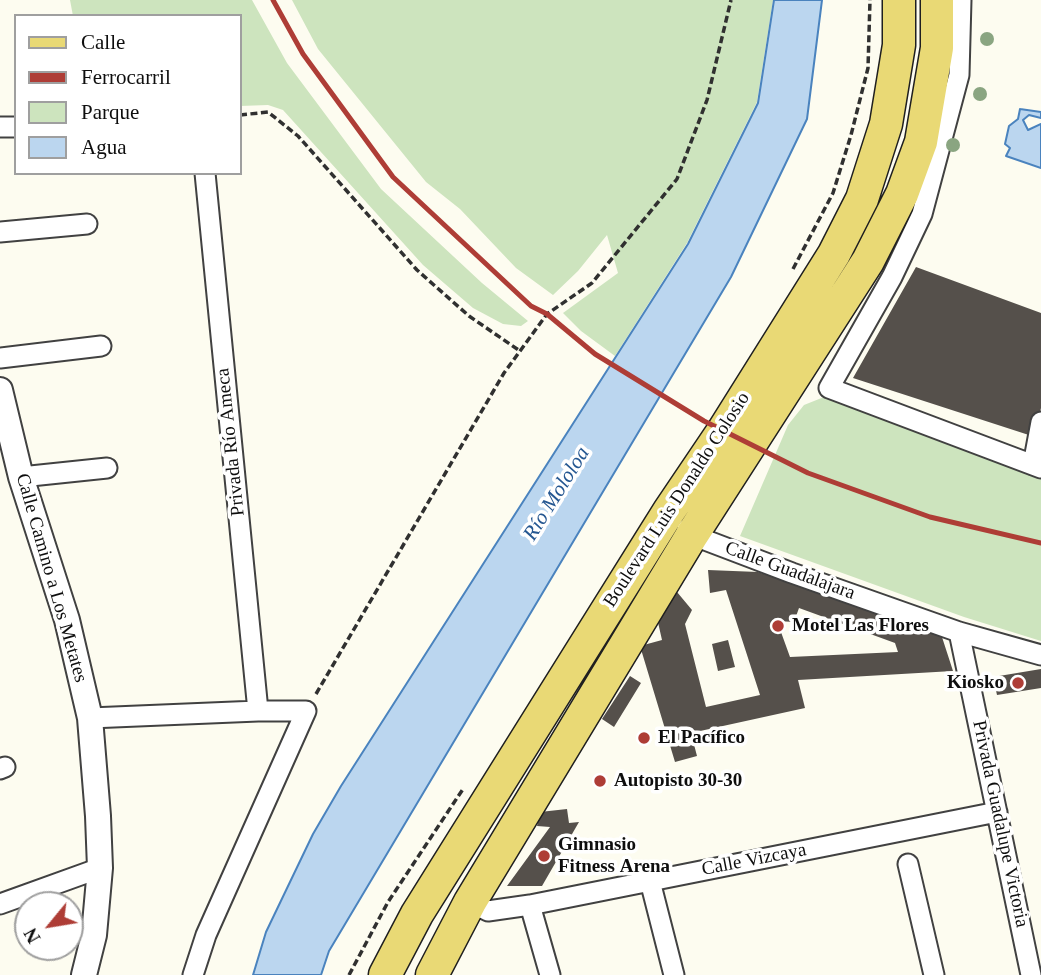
<!DOCTYPE html>
<meta charset="utf-8">
<style>
body{margin:0}
#map{position:relative;width:1041px;height:975px;overflow:hidden;background:#fdfcf0;font-family:"Times New Roman",serif}
canvas{display:block}
.legend{position:absolute;left:14px;top:14px;width:228px;height:161px;box-sizing:border-box;background:#fff;border:2px solid #9f9f9f;margin:0;padding:9px 12px;list-style:none;font-size:21px;color:#0e0e0e}
.legend li{display:flex;align-items:center;gap:14px;height:35px}
.legend b{width:35px;border:2px solid #9f9f9f}
.north{position:absolute;left:14px;top:891px;width:70px;height:70px;box-sizing:border-box;background:#fff;border:2px solid #9f9f9f;border-radius:50%;rotate:240deg;font-size:19px;font-weight:700;line-height:28px;text-align:center;color:#0e0e0e}
.north::after{content:'';display:block;margin:auto;width:24px;height:32px;background:#ae3d36;clip-path:polygon(50% 0,100% 100%,50% 72%,0 100%)}
</style>
<div id="map">
<canvas width="1041" height="975"></canvas>
<ul class="legend">
<li><b style="height:9px;background:#e9d975"></b>Calle</li>
<li><b style="height:9px;background:#ae3d36"></b>Ferrocarril</li>
<li><b style="height:19px;background:#cde4be"></b>Parque</li>
<li><b style="height:19px;background:#bbd6ef"></b>Agua</li>
</ul>
<div class="north">N</div>
</div>
<script>
const context = document.querySelector('canvas').getContext('2d');
context.lineJoin = 'round';
function fill(path, color) { context.fillStyle = color; context.fill(path, 'evenodd'); }
const shape = rows => new Path2D(rows.map(r => 'M' + r).join(''));
function strokePath(path, color, width, dash) { context.strokeStyle = color; context.lineWidth = width; context.lineCap = dash ? 'butt' : 'round'; context.setLineDash(dash || []); context.stroke(path); }
function write(font, color, halo, rows, align = 'center') {
  context.font = font + ' "Times New Roman",serif'; context.lineWidth = 7; context.setLineDash([]); context.textBaseline = 'middle'; context.strokeStyle = halo; context.fillStyle = color; for (const [text, x, y, turn = 0] of rows) {
    context.save(); context.translate(x, y); context.rotate((+turn || 0) * Math.PI / 180); context.textAlign = isNaN(turn) ? turn : align; if (halo) context.strokeText(text, 0, 0); context.fillText(text, 0, 0); context.restore();
  }
}
fill(shape([
 [70,0,252,0,287,63,381,189,482,283,528,321,521,326,503,324,473,308,423,265,283,110,268,105,240,106,240,16,73,16],
 [292,0,773,0,757,102,687,243,615,356,581,331,563,313,618,273,607,235,578,271,553,295,516,268,460,209,426,182,318,49],
 [834,393,1041,478,1041,641,964,617,740,536,788,425,804,405]
]), '#cde4be');
const water = shape([
 [774,0,822,0,807,119,731,277,329,951,321,975,253,975,266,932,313,834,341,786,688,244,758,103,774,0],
 [1020,109,1041,112,1041,118,1029,115,1023,120,1028,130,1041,124,1041,168,1006,156,1010,148,1005,144,1009,126,1018,119,1020,109]
]);
fill(water, '#bbd6ef');
strokePath(water, '#4a83be', 2);
fill(shape([
 [916,267,1041,313,1041,408,1035,437,853,378],
 [708,570,758,572,941,634,953,671,798,680,805,708,691,733,697,756,675,762,640,646,662,640,657,618,677,592,692,610,685,624,706,707,760,695,726,590,710,593],
 [799,608,895,643,898,652,790,657,777,621,794,622],
 [728,640,735,667,718,671,712,644],
 [1041,669,1041,688,997,695,993,677],
 [630,676,641,683,614,727,602,719],
 [567,809,569,823,579,822,542,886,507,886,550,827,537,826,540,812]
]), '#55504b');
const minor = shape([
 [961,0,959,75,922,214,892,277,829,388,1041,468],
 [0,127,16,127],
 [205,173,258,711],
 [0,232,87,224],
 [0,358,101,346],
 [1033,465,1041,422],
 [21,477,107,468],
 [687,529,692,535,792,573,959,632,1041,655],
 [959,632,1031,975],
 [90,718,258,711,306,711,206,935,193,975],
 [0,769,5,767],
 [908,864,934,975],
 [650,881,674,975],
 [470,902,488,911,530,905,997,812],
 [0,904,100,868],
 [530,905,550,975]
]);
const tertiary = shape([
 [0,390,21,477,67,620,90,718,98,816,100,868,94,935,84,975]
]);
const primary = shape([
 [385,975,417,914,669,511,723,431,834,254,862,199,886,124,899,45,899,0],
 [432,975,470,902,692,535,868,261,902,194,921,142,937,48,937,0]
]);
strokePath(minor, '#414141', 23);
strokePath(tertiary, '#414141', 28);
strokePath(primary, '#1f1f1f', 35);
strokePath(shape([
 [240,115,268,112,298,136,417,270,469,316,520,351],
 [793,269,833,193,851,135,868,68,870,0],
 [316,694,504,373,547,314,592,283,677,179,707,100,731,0],
 [349,975,388,902,463,789]
]), '#303030', 3.5, [7, 3.5]);
strokePath(minor, '#fff', 19);
strokePath(tertiary, '#fff', 24);
strokePath(primary, '#e9d975', 32);
strokePath(shape([
 [273,0,303,54,393,177,531,306,547,314,595,354,704,421,808,473,930,517,1041,543]
]), '#ae3d36', 5);
context.fillStyle = '#8aa581';
for (const [x, y] of [
 [987,39],
 [980,94],
 [953,145]
]) { context.beginPath(); context.arc(x, y, 7, 0, 2 * Math.PI); context.fill(); }
for (const [x, y, r, color] of [
 [778,626,7,"#ae3d36"],
 [1018,683,7,"#ae3d36"],
 [644,738,7,"#ae3d36"],
 [600,781,7,"#ae3d36"],
 [544,856,7,"#ae3d36"]
]) { const dot = new Path2D(); dot.arc(x, y, r, 0, 2 * Math.PI); context.fillStyle = color; context.fill(dot); strokePath(dot, '#fff', 2.5); }
write('19px', '#0e0e0e', '#fff', [
 ["Privada Río Ameca",231,442,-96],
 ["Boulevard Luis Donaldo Colosio",677,500,-57],
 ["Calle Guadalajara",790,571,20],
 ["Calle Camino a Los Metates",51,578,74],
 ["Privada Guadalupe Victoria",1000,824,78],
 ["Calle Vizcaya",754,860,-11]
]);
write('bold 19px', '#0e0e0e', '#fff', [
 ["Motel Las Flores",792,626],
 ["Kiosko",1004,683,"right"],
 ["El Pacífico",658,738],
 ["Autopisto 30-30",614,781],
 ["Gimnasio",558,845],
 ["Fitness Arena",558,867]
], 'left');
write('italic 21px', '#255791', '#fff', [
 ["Río Mololoa",557,494,-58]
]);
</script>
